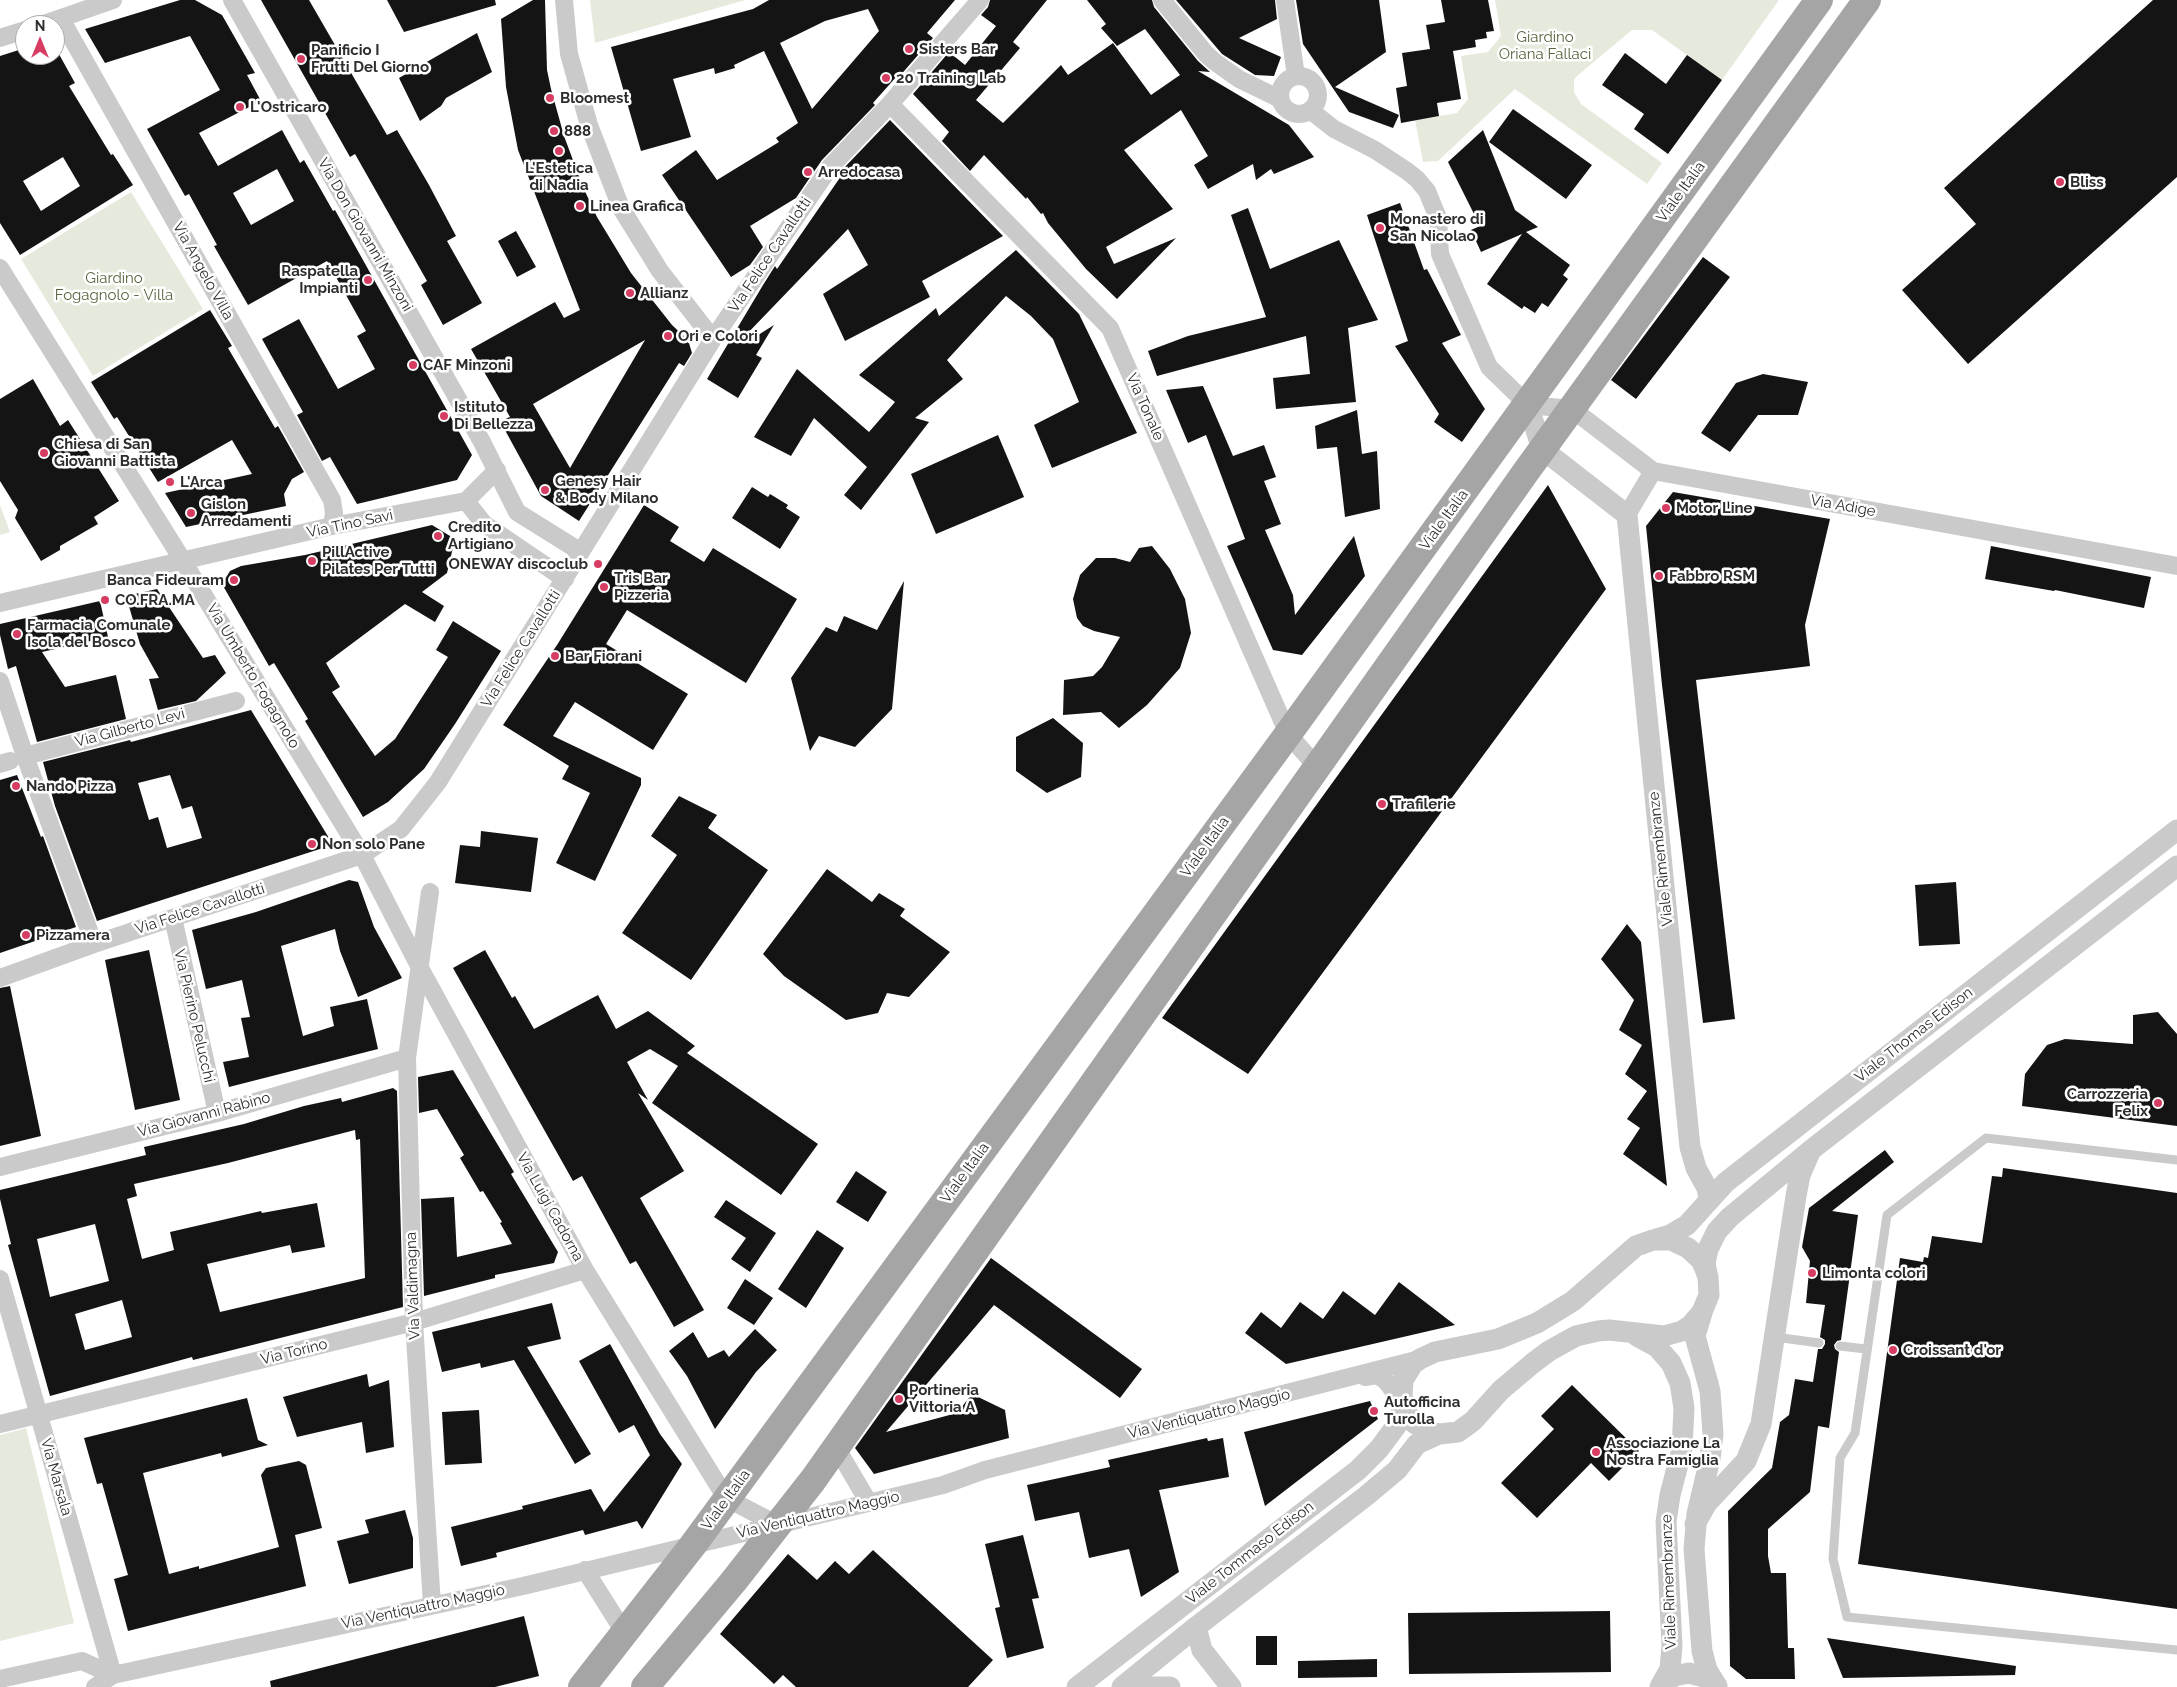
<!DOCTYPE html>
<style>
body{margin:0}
#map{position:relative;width:2177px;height:1687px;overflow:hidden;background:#fff;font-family:Raleway,sans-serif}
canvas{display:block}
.north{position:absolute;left:15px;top:15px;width:50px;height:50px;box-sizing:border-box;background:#fff;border:1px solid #ababab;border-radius:50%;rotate:0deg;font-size:14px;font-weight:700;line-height:20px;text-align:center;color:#2d2d2d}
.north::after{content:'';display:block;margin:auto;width:18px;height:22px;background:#d73d62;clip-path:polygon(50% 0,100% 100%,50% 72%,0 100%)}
</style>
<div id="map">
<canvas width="2177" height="1687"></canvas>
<div class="north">N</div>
</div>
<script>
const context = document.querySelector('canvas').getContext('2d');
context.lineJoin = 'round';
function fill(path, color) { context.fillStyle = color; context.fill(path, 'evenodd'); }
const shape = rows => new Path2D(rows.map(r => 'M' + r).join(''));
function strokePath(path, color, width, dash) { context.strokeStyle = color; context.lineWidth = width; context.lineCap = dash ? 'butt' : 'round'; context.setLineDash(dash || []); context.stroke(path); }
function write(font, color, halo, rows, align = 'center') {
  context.font = font + ' Raleway,sans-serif'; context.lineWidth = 5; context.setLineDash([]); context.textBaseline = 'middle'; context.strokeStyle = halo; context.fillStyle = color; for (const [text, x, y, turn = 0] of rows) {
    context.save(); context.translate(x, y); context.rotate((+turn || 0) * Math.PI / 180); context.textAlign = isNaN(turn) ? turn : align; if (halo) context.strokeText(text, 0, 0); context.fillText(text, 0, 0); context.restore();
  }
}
fill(shape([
 [590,0,745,0,595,43],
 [1495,0,1779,0,1722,80,1652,30,1632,30,1577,76,1574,80,1574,92,1581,104,1662,163,1647,184,1515,89,1438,161,1423,162,1415,120,1457,113,1468,99,1461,56,1488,52,1501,36],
 [131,192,203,309,93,376,21,259],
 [0,505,10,532,0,535],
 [26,1428,74,1623,0,1641,0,1435]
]), '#e6eadc');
fill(shape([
 [180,0,195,0,222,15,255,73,247,75,261,101,199,133,218,166,282,130,300,163,304,160,333,211,335,210,472,455,457,480,357,504,330,457,322,461,297,415,303,412,262,339,299,319,338,389,375,369,357,336,366,331,327,261,248,305,214,246,217,245,189,194,185,196,147,129,220,90,190,36,105,63,85,29],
 [277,169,294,201,251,225,233,193],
 [261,0,309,0,387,135,397,130,429,185,456,236,447,241,482,303,443,325,421,285,427,281,355,154,350,157],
 [387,0,495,0,496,5,404,32],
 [533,0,545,0,547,70,551,89,564,136,583,187,597,217,631,273,672,325,688,340,692,353,684,366,679,363,579,521,541,496,500,421,510,417,471,349,555,302,564,318,580,310,518,150,506,87,501,19],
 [645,340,595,425,570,468,533,404],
 [769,0,955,0,927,33,933,38,898,78,897,76,873,103,875,105,822,160,796,198,750,226,763,247,750,265,731,277,662,175,696,150,717,180,779,142,776,138,798,123,764,51,734,65,735,68,715,74,714,68,673,79,691,137,641,151,611,47,753,9],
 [868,9,879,31,812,109,780,43,825,21],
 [990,0,1047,0,1013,42,1020,48,976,100,1003,123,1061,65,1068,75,1113,43,1151,95,1180,75,1145,29,1117,46,1101,28,1106,24,1087,0,1152,0,1154,7,1198,61,1210,72,1198,71,1289,125,1314,157,1274,174,1271,169,1256,180,1253,164,1208,189,1194,165,1208,156,1181,110,1124,150,1173,209,1106,247,1114,264,1176,238,1117,299,1086,269,1048,223,1043,213,1041,214,1027,197,1026,199,984,155,970,171,942,141,949,132,913,94,949,52,965,65,996,26,981,15,988,7],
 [1176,0,1275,0,1277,19,1239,38,1281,57,1274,76,1255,75,1222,54],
 [1296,0,1379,0,1386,52,1335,87,1399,115,1393,128,1349,112,1303,44],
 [1441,0,1488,0,1494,31,1486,32,1487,38,1475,40,1476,47,1453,51,1461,99,1437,103,1439,116,1401,123,1396,88,1407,86,1402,53,1430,49,1426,25,1445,22],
 [2153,0,2177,0,2177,177,1968,364,1902,290,1976,224,1944,188],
 [477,33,492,72,446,98,441,106,420,121,399,78],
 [55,47,75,83,69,86,111,155,113,154,133,185,20,255,0,223,0,56,25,48,25,55,55,55],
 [63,157,80,186,41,211,23,181],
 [1625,53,1666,84,1687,55,1722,80,1668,154,1634,129,1644,114,1602,85],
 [1513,109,1592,165,1566,199,1489,142],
 [890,120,1003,236,922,281,930,297,845,341,823,294,868,265,848,229,743,338,747,342,774,325,756,355,762,358,738,398,707,379,763,285,775,266,777,269,848,166,842,170],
 [1483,130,1515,210,1538,227,1526,232,1570,265,1563,275,1568,279,1548,307,1542,303,1535,313,1524,306,1522,309,1487,284,1522,234,1481,252,1471,230,1480,226,1448,162],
 [1400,203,1424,270,1427,269,1461,335,1442,343,1485,409,1462,442,1434,422,1439,414,1395,346,1408,341,1367,215],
 [1248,208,1270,269,1339,240,1378,320,1348,328,1356,402,1276,409,1273,378,1310,374,1306,336,1157,376,1148,351,1188,336,1266,317,1231,215],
 [516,231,536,267,517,277,498,241],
 [1016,250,1079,314,1137,433,1052,468,1034,425,1079,402,1053,339,1031,316,1006,296,947,360,963,379,915,418,929,422,861,510,844,495,867,467,814,418,791,456,754,437,797,369,869,432,895,402,859,375,936,308,939,316],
 [1703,257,1730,277,1636,399,1611,380],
 [210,310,232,346,228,348,275,428,278,426,304,472,292,479,284,494,286,506,186,527,165,493,252,474,232,440,158,482,117,417,114,419,91,382],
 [1763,374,1808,382,1798,415,1758,415,1730,452,1701,433,1736,383],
 [33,379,60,426,68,420,119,501,94,517,98,524,60,546,60,550,41,561,15,518,18,510,0,481,0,399],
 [1203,386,1233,456,1264,445,1276,477,1264,481,1281,524,1265,530,1293,595,1295,615,1354,536,1365,576,1302,655,1273,650,1227,546,1245,539,1206,435,1188,443,1166,390],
 [1357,410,1362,454,1377,451,1380,509,1345,517,1337,447,1317,449,1315,426],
 [998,435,1024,497,936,534,911,474],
 [1548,485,1606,589,1248,1074,1162,1018],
 [752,487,768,497,770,494,788,505,786,508,800,517,780,549,732,518],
 [1673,492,1830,519,1805,625,1810,666,1696,680,1735,1019,1703,1023,1662,685,1646,526],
 [644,505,679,527,670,541,704,562,713,548,797,599,746,683,627,610,606,644,688,694,653,750,575,702,553,736,641,778,641,785,595,881,556,863,590,793,562,779,569,766,503,725,557,645],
 [432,525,455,539,447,573,422,592,444,606,435,622,405,604,326,663,340,687,332,692,375,756,395,739,448,657,436,650,453,621,501,651,455,724,424,769,388,802,363,817,305,721,308,719,274,663,269,666,222,584,230,571,241,566,305,555],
 [1152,546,1170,569,1185,599,1191,633,1180,668,1147,705,1119,728,1101,712,1063,715,1064,680,1093,676,1102,667,1120,637,1094,631,1083,626,1077,618,1073,599,1080,575,1096,558,1115,558,1130,562,1139,548],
 [1991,546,2151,577,2144,608,2055,590,2054,591,1985,579],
 [904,581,892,709,855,747,819,736,810,751,791,678,826,627,837,632,844,616,877,630],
 [157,589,203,658,215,655,226,673,196,701,158,710,149,679,159,678,140,644,126,596],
 [100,601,108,637,42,652,65,687,116,675,126,719,37,742,16,666,8,669,0,635,0,624],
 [251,710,329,838,326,847,97,921,55,806,43,762,130,740,131,742],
 [170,775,182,809,192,806,202,838,167,848,158,817,149,820,138,783],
 [1053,718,1083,743,1081,777,1047,793,1016,771,1016,737],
 [17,775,41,837,43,836,76,927,0,953,0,780],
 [679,796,717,815,708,828,768,870,691,980,622,933,677,855,651,836],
 [481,831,538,838,531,892,455,883,460,845,480,847],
 [827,869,872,902,879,893,905,909,900,916,950,952,909,997,887,993,878,1013,846,1020,784,976,763,954],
 [349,880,358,882,374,927,402,978,358,997,340,951,335,929,281,946,303,1036,334,1026,330,1007,367,999,378,1049,229,1087,223,1062,249,1057,241,1018,250,1017,242,980,206,989,192,930,256,912],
 [1956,882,1960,944,1919,946,1915,885],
 [1627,924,1641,942,1667,1186,1623,1154,1640,1128,1627,1119,1647,1091,1625,1074,1642,1045,1619,1030,1634,1000,1601,959],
 [149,950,180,1100,135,1110,105,960],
 [485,950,512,998,515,996,534,1029,598,995,616,1029,648,1011,695,1046,687,1053,818,1144,781,1195,652,1103,678,1066,650,1049,627,1062,648,1100,638,1093,684,1171,640,1198,704,1310,674,1327,636,1261,630,1264,582,1176,573,1181,453,968],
 [10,986,41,1136,0,1146,0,988],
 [2158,1012,2177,1034,2177,1126,2022,1106,2025,1074,2047,1045,2065,1039,2133,1044,2133,1015],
 [453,1070,514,1172,511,1174,558,1252,554,1263,495,1275,495,1278,424,1296,421,1199,454,1197,457,1257,512,1244,500,1223,502,1222,483,1191,480,1192,460,1158,464,1155,437,1109,419,1113,418,1077],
 [393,1088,397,1091,403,1307,193,1360,192,1357,50,1396,8,1245,11,1244,0,1199,0,1190,146,1155,144,1147,244,1124,304,1106,341,1098,342,1102],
 [355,1130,356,1140,360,1139,365,1278,220,1312,207,1264,290,1245,292,1253,325,1247,317,1203,262,1213,261,1211,170,1232,174,1250,142,1259,127,1199,137,1196,134,1184,228,1163],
 [95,1224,109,1281,50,1297,37,1239],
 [122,1300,132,1337,85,1350,75,1314],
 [1885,1150,1894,1162,1832,1211,1858,1215,1841,1340,1837,1341,1834,1345,1835,1349,1839,1352,1829,1428,1818,1426,1810,1492,1768,1529,1768,1556,1771,1573,1786,1573,1788,1648,1794,1648,1795,1679,1746,1679,1730,1666,1728,1511,1772,1468,1780,1422,1789,1415,1795,1379,1813,1382,1818,1349,1822,1349,1825,1344,1825,1340,1820,1337,1825,1305,1806,1303,1810,1261,1802,1247,1809,1208],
 [2003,1168,2177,1193,2177,1609,1858,1564,1900,1258,1923,1262,1924,1257,1928,1258,1932,1236,1982,1243,1992,1176,2002,1177],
 [856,1171,887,1192,868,1222,836,1202],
 [726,1200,776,1233,750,1272,731,1259,746,1238,714,1217],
 [817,1230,844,1248,806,1308,778,1289],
 [991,1258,1142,1369,1120,1398,994,1305,886,1432,957,1413,972,1394,1005,1410,1009,1438,874,1474,855,1448],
 [745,1279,773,1298,754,1325,727,1308],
 [1399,1282,1455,1325,1286,1364,1245,1333,1261,1312,1281,1328,1300,1302,1323,1319,1343,1291,1375,1315],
 [552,1303,561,1339,527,1347,591,1454,575,1464,514,1360,481,1368,480,1363,442,1372,432,1332],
 [755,1329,777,1350,756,1372,715,1429,687,1376,669,1351,693,1332,708,1358,724,1350,729,1357],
 [610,1344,660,1434,682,1464,642,1529,637,1521,585,1535,583,1530,496,1553,497,1557,461,1566,451,1527,523,1509,522,1506,591,1489,604,1512,650,1455,634,1425,619,1433,579,1361],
 [367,1374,369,1387,389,1380,394,1447,366,1453,362,1422,297,1437,283,1397],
 [1572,1385,1639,1451,1609,1481,1591,1463,1537,1518,1501,1483,1554,1429,1541,1416],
 [247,1398,258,1440,268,1445,222,1457,221,1453,143,1473,169,1574,199,1566,199,1569,279,1547,261,1475,266,1468,299,1461,306,1465,322,1528,295,1535,306,1586,128,1631,114,1579,128,1575,102,1483,97,1484,84,1438],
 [1370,1401,1378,1419,1265,1506,1244,1432],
 [479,1410,482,1463,445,1465,442,1412],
 [1207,1438,1208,1441,1223,1438,1229,1477,1159,1490,1179,1572,1141,1597,1129,1549,1089,1558,1079,1512,1035,1521,1027,1485,1110,1467,1108,1460],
 [405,1510,413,1538,413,1568,349,1584,337,1541,369,1533,365,1520],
 [1023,1535,1039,1598,1032,1599,1044,1648,1007,1658,995,1608,1000,1607,985,1544],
 [873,1550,993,1660,968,1687,796,1687,783,1675,774,1684,720,1634,788,1554,817,1580,835,1561,849,1574],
 [1610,1611,1611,1672,1409,1674,1408,1613],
 [524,1616,539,1676,495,1687,271,1687,270,1681],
 [1256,1636,1277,1636,1277,1665,1256,1665],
 [1827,1638,2016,1666,2015,1675,1843,1678],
 [1377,1659,1377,1677,1298,1678,1298,1661]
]), '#141414');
strokePath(shape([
 [2177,1160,1986,1138,1887,1215,1855,1433,1840,1458,1833,1559,1847,1617,2177,1650],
 [1775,1337,1819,1343],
 [1840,1346,1866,1349]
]), '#cacaca', 9);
strokePath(shape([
 [232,0,481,440,517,512,581,552],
 [564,0,569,54,589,125,621,208,660,271,713,339],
 [1162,0,1206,54,1215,62,1239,79,1280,99],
 [1285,0,1296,76],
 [61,19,332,500,334,513,332,526],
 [41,25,113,0],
 [0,38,25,30],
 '1280 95a19 19 0 1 1 38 0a19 19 0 1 1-38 0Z',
 [890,104,1110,328,1288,734,1317,767],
 [1310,110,1334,129,1375,150,1407,171,1417,179,1427,191,1438,218,1440,254,1489,367,1528,405,1572,409,1653,471,2177,566],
 [0,268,175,548,362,855,420,968,585,1270,726,1498,778,1525],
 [497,470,466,501,484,524,565,579],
 [1627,515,1653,471],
 [0,603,332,526,466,501],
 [0,681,25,756,94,944],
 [25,756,236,701],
 [0,764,10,761],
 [430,892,407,1058,414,1322,432,1605],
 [173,918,217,1113],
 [0,978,94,944,362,855,401,829,438,782,713,339,830,167,890,104,980,0],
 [0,1167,217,1113,407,1058],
 [0,1279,113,1675],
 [1365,1377,1377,1375,1385,1380,1403,1403],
 [0,1424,414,1322,585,1270],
 [836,1447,869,1503],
 [585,1570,624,1632],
 [0,1679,82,1661,113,1675],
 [95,1687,113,1675,523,1586,943,1485,985,1470,1420,1359]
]), '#cacaca', 18);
strokePath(shape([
 [1528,405,1542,449,1627,515,1690,1147,1696,1168,1707,1188,1709,1198],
 [1656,1239,1670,1235,1687,1225,1726,1182,2177,830],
 [1653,1240,1671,1240,1688,1248,1701,1260,1705,1269,1708,1277,1709,1295,1702,1312,1690,1326,1682,1331,1664,1336,1609,1330,1598,1331,1576,1336,1549,1351,1533,1363,1501,1390,1473,1421,1458,1432,1439,1434,1430,1432,1414,1423,1408,1415,1402,1396,1403,1380,1413,1364,1420,1359,1435,1352,1498,1339,1537,1323,1573,1301,1636,1246,1653,1240],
 [1707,1274,1705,1263,1708,1249,1717,1231,1730,1217,1811,1150,2177,866],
 [1702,1313,1695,1336,1710,1391,1713,1434,1710,1459,1697,1514,1694,1549,1702,1651,1707,1670,1717,1686],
 [1637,1336,1657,1347,1671,1363,1680,1383,1684,1408,1682,1449,1670,1495,1666,1522,1672,1646,1670,1669,1661,1685],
 [1695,1524,1707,1503,1746,1461,1761,1424,1796,1196,1800,1175,1810,1152],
 [1196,1627,1202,1650,1231,1687],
 [1077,1687,1358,1470,1379,1449,1399,1422,1403,1403],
 [1122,1687,1196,1627,1366,1496,1397,1470,1417,1444,1439,1434],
 [1149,1687,1170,1687],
 [1660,1687,1674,1676,1689,1673,1704,1677,1717,1686]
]), '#cacaca', 21);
strokePath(shape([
 [582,1687,693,1545,1288,734,1819,0],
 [645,1687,733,1582,813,1480,1525,473,1867,0]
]), '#a5a5a5', 28);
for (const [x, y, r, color] of [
 [909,49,5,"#d73d62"],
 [301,59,5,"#d73d62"],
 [886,78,5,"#d73d62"],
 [550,98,5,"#d73d62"],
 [240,107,5,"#d73d62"],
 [554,131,5,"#d73d62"],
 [559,151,5,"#d73d62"],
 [808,172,5,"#d73d62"],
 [2060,182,5,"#d73d62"],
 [580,206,5,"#d73d62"],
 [1380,228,5,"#d73d62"],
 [368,280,5,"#d73d62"],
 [630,293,5,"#d73d62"],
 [668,336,5,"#d73d62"],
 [413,365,5,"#d73d62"],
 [444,416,5,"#d73d62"],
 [44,453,5,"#d73d62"],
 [170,482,5,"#d73d62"],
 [545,490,5,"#d73d62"],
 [1666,508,5,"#d73d62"],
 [191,513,5,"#d73d62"],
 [438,536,5,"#d73d62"],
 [312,561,5,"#d73d62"],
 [598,564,5,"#d73d62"],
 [1659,576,5,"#d73d62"],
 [234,580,5,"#d73d62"],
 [604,587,5,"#d73d62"],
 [105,600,5,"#d73d62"],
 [17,634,5,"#d73d62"],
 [555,656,5,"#d73d62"],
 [16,786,5,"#d73d62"],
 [1382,804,5,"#d73d62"],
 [312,844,5,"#d73d62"],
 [26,935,5,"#d73d62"],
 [2158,1103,5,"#d73d62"],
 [1812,1273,5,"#d73d62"],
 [1893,1350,5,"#d73d62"],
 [899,1399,5,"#d73d62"],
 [1374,1411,5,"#d73d62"],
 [1596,1452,5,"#d73d62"]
]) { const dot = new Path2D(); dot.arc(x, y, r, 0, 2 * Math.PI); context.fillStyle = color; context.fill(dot); strokePath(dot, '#fff', 2); }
write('15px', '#57653f', '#fff', [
 ["Giardino",1545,37],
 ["Oriana Fallaci",1545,54],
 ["Giardino",114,278],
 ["Fogagnolo - Villa",114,295]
]);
write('bold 15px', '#2d2d2d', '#fff', [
 ["Sisters Bar",919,49],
 ["Panificio I",311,50],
 ["Frutti Del Giorno",311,67],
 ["20 Training Lab",896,78],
 ["Bloomest",560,98],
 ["L'Ostricaro",250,107],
 ["888",564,131],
 ["L'Estetica",559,168,"center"],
 ["di Nadia",559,185,"center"],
 ["Arredocasa",818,172],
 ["Bliss",2070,182],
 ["Linea Grafica",590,206],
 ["Monastero di",1390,219],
 ["San Nicolao",1390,236],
 ["Raspatella",358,271,"right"],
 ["Impianti",358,288,"right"],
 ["Allianz",640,293],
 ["Ori e Colori",678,336],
 ["CAF Minzoni",423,365],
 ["Istituto",454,407],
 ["Di Bellezza",454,424],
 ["Chiesa di San",54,444],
 ["Giovanni Battista",54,461],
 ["Genesy Hair",555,481],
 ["& Body Milano",555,498],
 ["L'Arca",180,482],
 ["Gislon",201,504],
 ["Arredamenti",201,521],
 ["Motor Line",1676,508],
 ["Credito",448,527],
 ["Artigiano",448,544],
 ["PillActive",322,552],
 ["Pilates Per Tutti",322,569],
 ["ONEWAY discoclub",588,564,"right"],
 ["Fabbro RSM",1669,576],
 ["Tris Bar",614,578],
 ["Pizzeria",614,595],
 ["Banca Fideuram",224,580,"right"],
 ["CO.FRA.MA",115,600],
 ["Farmacia Comunale",27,625],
 ["Isola del Bosco",27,642],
 ["Bar Fiorani",565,656],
 ["Nando Pizza",26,786],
 ["Trafilerie",1392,804],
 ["Non solo Pane",322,844],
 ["Pizzamera",36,935],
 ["Carrozzeria",2148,1094,"right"],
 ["Felix",2148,1111,"right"],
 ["Limonta colori",1822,1273],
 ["Croissant d'or",1903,1350],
 ["Portineria",909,1390],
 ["Vittoria A",909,1407],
 ["Autofficina",1384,1402],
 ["Turolla",1384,1419],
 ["Associazione La",1606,1443],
 ["Nostra Famiglia",1606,1460]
], 'left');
write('15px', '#2d2d2d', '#fff', [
 ["Viale Italia",1681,192,-54],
 ["Via Don Giovanni Minzoni",365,235,60],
 ["Via Felice Cavallotti",770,255,-56],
 ["Via Angelo Villa",203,271,61],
 ["Via Tonale",1145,407,66],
 ["Via Adige",1843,506,10],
 ["Viale Italia",1444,520,-54],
 ["Via Tino Savi",350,524,-12],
 ["Via Felice Cavallotti",521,649,-58],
 ["Via Umberto Fogagnolo",253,676,59],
 ["Via Gilberto Levi",130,728,-15],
 ["Viale Italia",1205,847,-54],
 ["Viale Rimembranze",1661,859,-96],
 ["Via Felice Cavallotti",200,909,-18],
 ["Via Pierino Pelucchi",194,1016,77],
 ["Viale Thomas Edison",1914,1035,-38],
 ["Via Giovanni Rabino",204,1115,-15],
 ["Viale Italia",965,1173,-54],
 ["Via Luigi Cadorna",550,1207,61],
 ["Via Valdimagna",413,1286,-92],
 ["Via Torino",294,1352,-14],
 ["Via Ventiquattro Maggio",1209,1414,-14],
 ["Via Marsala",56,1477,74],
 ["Viale Italia",726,1500,-54],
 ["Via Ventiquattro Maggio",818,1515,-13],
 ["Viale Tommaso Edison",1250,1553,-38],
 ["Viale Rimembranze",1669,1582,-92],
 ["Via Ventiquattro Maggio",423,1607,-12]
]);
</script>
